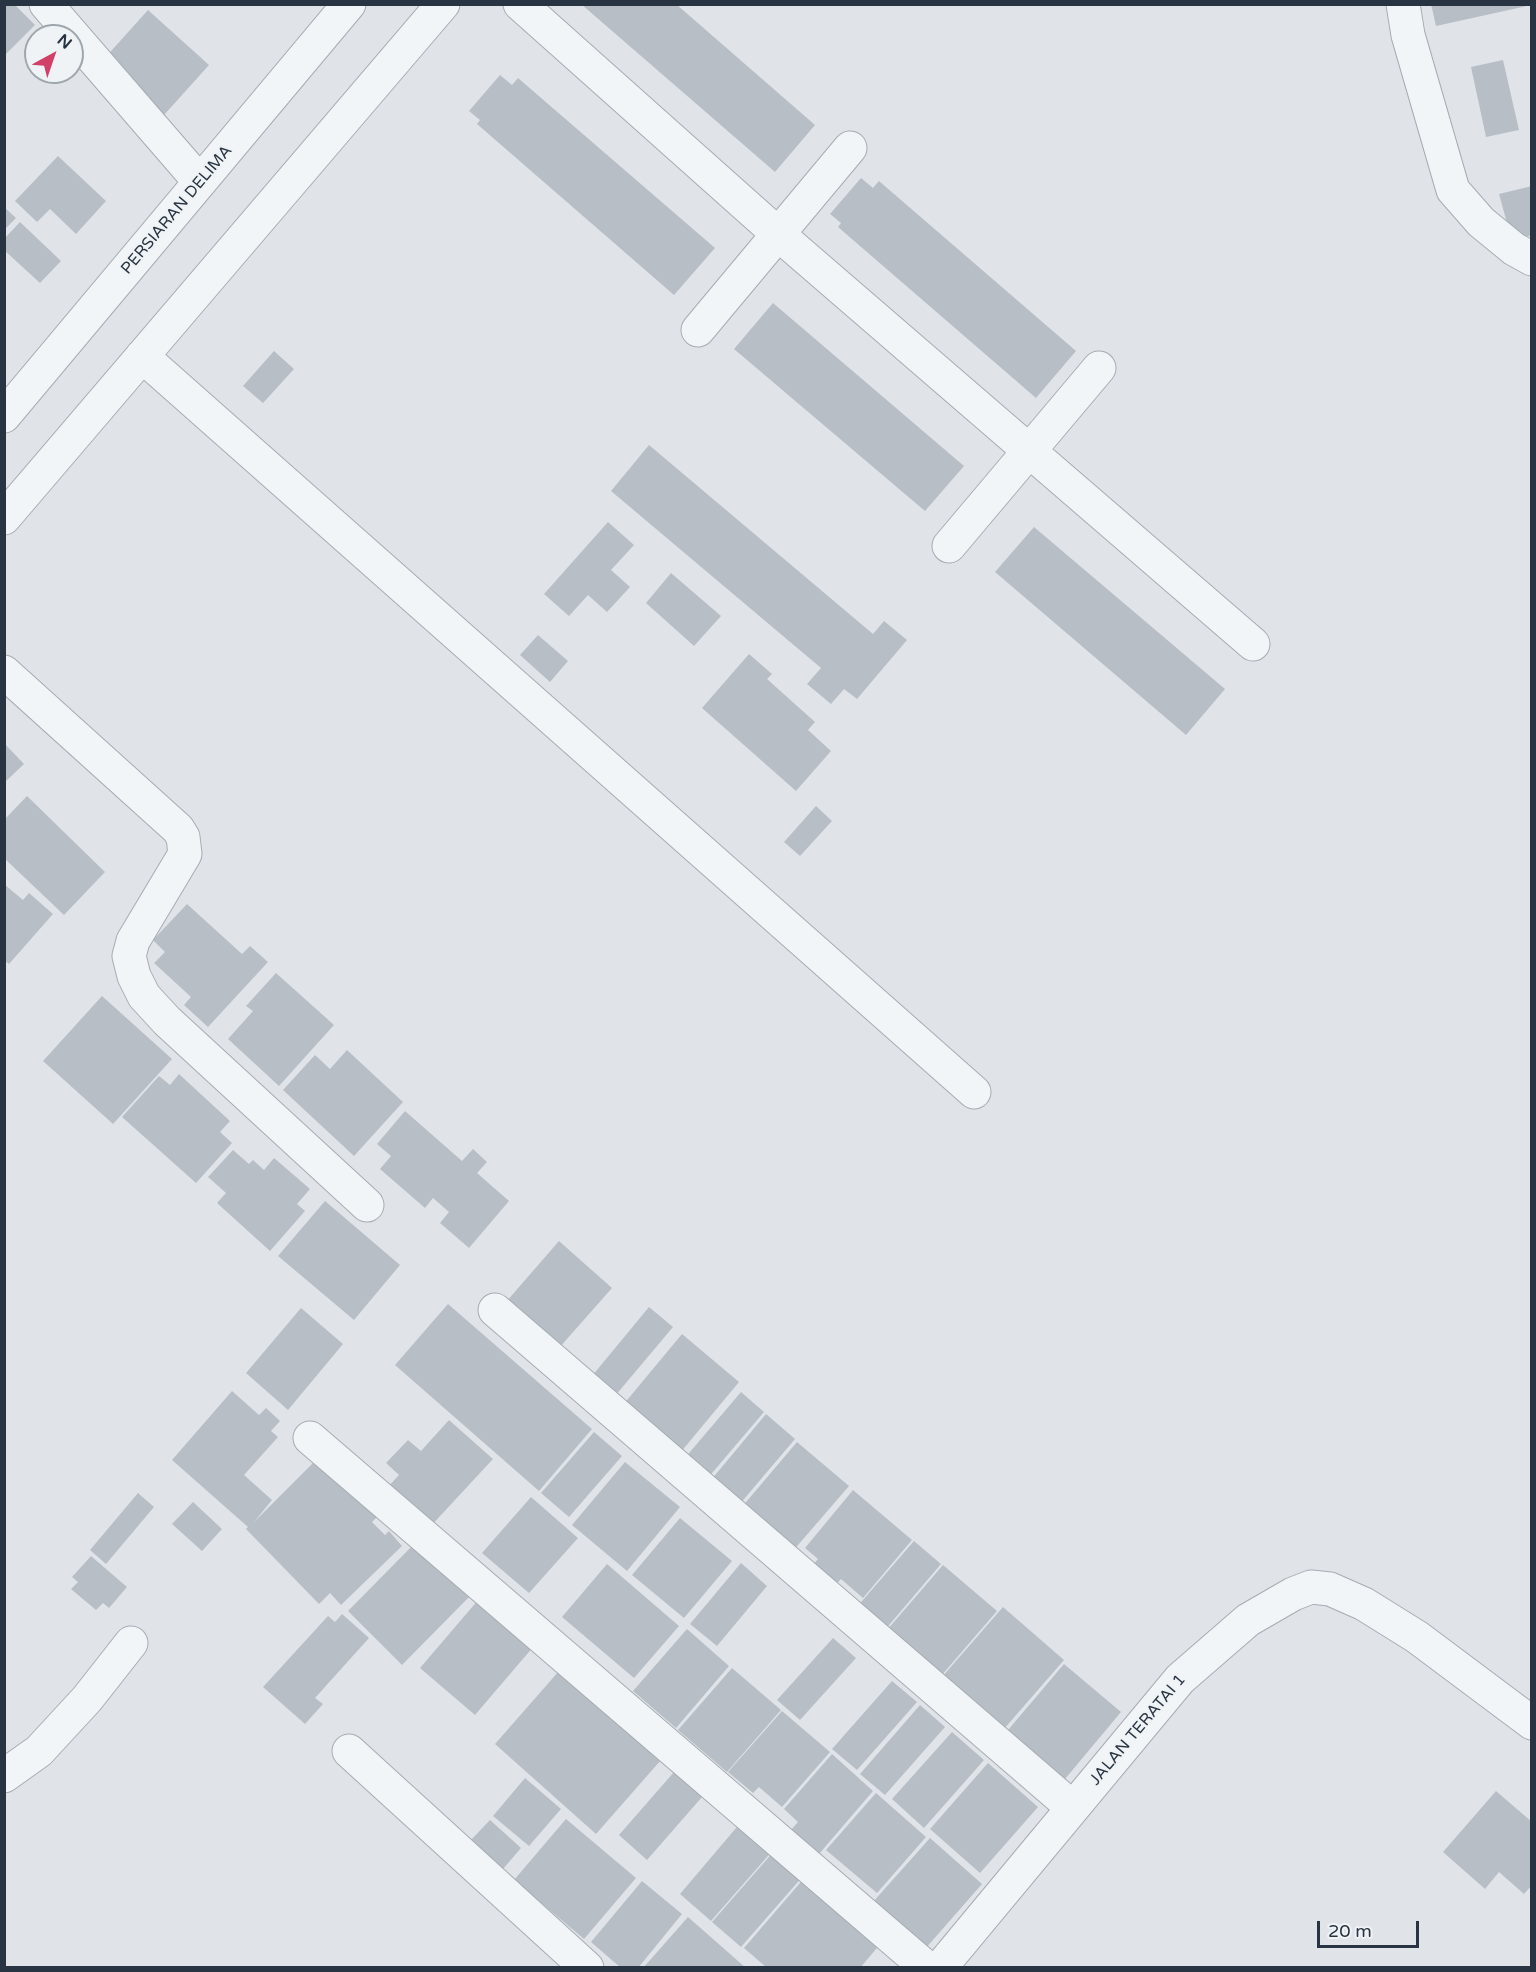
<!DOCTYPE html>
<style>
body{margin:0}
#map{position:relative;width:1536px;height:1972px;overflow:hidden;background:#e0e4e9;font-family:"Varela Round",sans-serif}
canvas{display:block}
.frame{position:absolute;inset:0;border:6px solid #283441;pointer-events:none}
.north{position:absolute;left:24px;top:24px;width:60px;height:60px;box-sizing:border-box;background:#eff3f6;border:2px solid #9fa7ae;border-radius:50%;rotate:40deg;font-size:16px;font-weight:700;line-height:24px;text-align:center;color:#283441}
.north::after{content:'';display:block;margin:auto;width:21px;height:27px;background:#d14167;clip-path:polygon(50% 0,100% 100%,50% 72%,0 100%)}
.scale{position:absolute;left:1317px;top:1921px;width:102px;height:27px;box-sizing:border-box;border:3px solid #283441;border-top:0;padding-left:8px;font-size:18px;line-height:21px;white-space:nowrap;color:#283441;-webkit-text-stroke:4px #eff3f6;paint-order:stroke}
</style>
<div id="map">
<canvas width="1536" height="1972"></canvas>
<div class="frame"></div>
<div class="north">N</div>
<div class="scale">20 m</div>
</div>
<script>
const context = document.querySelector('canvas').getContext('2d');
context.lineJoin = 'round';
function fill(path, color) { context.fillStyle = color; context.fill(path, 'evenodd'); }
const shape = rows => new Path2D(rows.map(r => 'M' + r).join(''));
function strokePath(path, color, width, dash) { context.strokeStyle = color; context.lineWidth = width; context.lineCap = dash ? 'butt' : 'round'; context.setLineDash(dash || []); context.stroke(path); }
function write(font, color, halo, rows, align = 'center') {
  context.font = font + ' "Varela Round",sans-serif'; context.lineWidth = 4.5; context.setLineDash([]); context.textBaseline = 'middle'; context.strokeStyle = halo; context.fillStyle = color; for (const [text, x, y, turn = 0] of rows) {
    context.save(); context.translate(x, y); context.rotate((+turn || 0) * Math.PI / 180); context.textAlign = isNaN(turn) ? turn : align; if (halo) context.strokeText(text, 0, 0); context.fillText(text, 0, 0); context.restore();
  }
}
fill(shape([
 [4,4,14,4,35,25,4,56],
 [581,4,676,4,815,125,775,172],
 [1431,4,1527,4,1527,6,1436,26],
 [148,10,209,65,164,115,103,60],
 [1503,60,1519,130,1486,137,1471,67],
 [500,75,512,85,518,78,715,248,674,295,477,124,480,120,469,111],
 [58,156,106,201,76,234,50,209,37,222,15,201],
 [861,178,873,188,879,181,1076,351,1036,398,838,227,841,223,830,214],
 [1532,186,1532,235,1512,241,1499,194],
 [4,207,16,218,4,230],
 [20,222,61,261,40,283,4,250,4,239],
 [773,303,964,466,925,511,734,349],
 [274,351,294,369,263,403,243,386],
 [649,445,873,634,884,621,907,640,857,699,844,689,831,704,807,684,821,668,611,491],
 [608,522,634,545,611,570,630,587,607,612,588,595,569,616,544,594],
 [1034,527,1225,689,1186,735,995,572],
 [671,573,721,616,694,646,646,603],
 [538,635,568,661,550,682,520,655],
 [749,654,772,674,767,679,815,722,808,730,831,751,796,791,702,708],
 [4,743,24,764,4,783],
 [27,796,105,872,64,915,4,858,4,820],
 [816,806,832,821,800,856,784,842],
 [4,884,23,900,29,893,53,914,9,964,4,960],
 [187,904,242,954,250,946,268,962,208,1027,184,1005,191,997,154,963,165,952,153,940],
 [276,973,334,1025,279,1086,228,1039,253,1011,246,1006],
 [102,996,172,1059,113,1124,43,1061],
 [347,1050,403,1102,354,1156,283,1090,315,1055,330,1069],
 [179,1074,230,1121,220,1132,232,1143,196,1183,122,1117,159,1076,170,1085],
 [405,1111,462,1161,473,1149,487,1162,477,1173,509,1201,469,1248,440,1223,449,1212,433,1198,425,1208,380,1169,391,1156,377,1144],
 [233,1150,249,1164,253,1160,264,1170,274,1158,310,1189,297,1204,305,1211,270,1251,217,1203,226,1193,208,1177],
 [325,1201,400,1265,354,1320,278,1256],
 [559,1241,612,1288,559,1348,506,1302],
 [448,1304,592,1429,539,1491,395,1365],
 [649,1307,673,1327,615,1396,592,1376],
 [301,1308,343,1344,288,1410,246,1373],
 [682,1334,739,1382,680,1453,623,1405],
 [232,1391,259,1415,266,1408,280,1421,271,1431,278,1437,244,1475,272,1500,254,1522,315,1461,378,1516,372,1522,385,1535,389,1531,402,1546,341,1605,330,1593,319,1604,246,1529,248,1527,172,1460],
 [741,1392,764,1412,707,1479,684,1459],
 [766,1414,795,1439,739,1505,711,1480],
 [449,1420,493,1459,429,1528,386,1489,399,1475,386,1463,408,1440,421,1451],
 [594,1432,622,1456,569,1517,541,1493],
 [797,1442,849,1486,792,1552,741,1508],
 [625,1462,680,1507,627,1571,572,1525],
 [853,1490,912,1540,863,1598,841,1579,834,1587,811,1567,818,1559,805,1548],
 [138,1493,154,1507,106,1564,90,1550],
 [531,1497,578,1538,529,1593,482,1553],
 [193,1502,222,1529,202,1551,172,1524],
 [680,1518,732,1561,684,1618,632,1575],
 [418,1540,473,1593,402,1665,348,1611],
 [914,1541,941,1564,884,1631,856,1608],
 [91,1556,127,1587,109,1608,103,1603,96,1610,71,1589,78,1582,72,1577],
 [741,1563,767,1586,717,1646,690,1624],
 [607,1564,679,1626,634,1678,562,1617],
 [943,1565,997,1611,941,1676,887,1630],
 [479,1599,534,1646,475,1715,420,1668],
 [1003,1607,1064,1660,1004,1729,942,1677],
 [342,1614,369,1638,315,1698,323,1704,305,1724,263,1687,328,1616,335,1622],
 [687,1629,729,1666,676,1728,633,1691],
 [833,1638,856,1658,800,1720,777,1700],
 [1064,1664,1121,1712,1065,1779,1008,1730],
 [732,1668,781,1710,727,1772,678,1730],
 [559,1671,661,1760,596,1834,495,1744],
 [892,1681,917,1702,857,1770,832,1749],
 [920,1705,945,1727,885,1795,860,1774],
 [782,1711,830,1752,782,1807,759,1787,753,1793,728,1772],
 [952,1732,984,1760,924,1828,892,1799],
 [832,1754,873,1791,819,1854,791,1830,798,1822,784,1809],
 [988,1763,1038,1807,980,1873,930,1829],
 [674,1772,702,1797,647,1860,619,1835],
 [525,1778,561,1809,529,1846,493,1816],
 [1496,1791,1532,1822,1532,1885,1524,1894,1499,1872,1485,1889,1443,1852],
 [876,1793,926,1837,877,1893,826,1850],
 [566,1819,636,1878,584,1939,514,1880],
 [490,1820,521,1848,503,1869,471,1840],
 [742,1821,774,1849,711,1921,680,1894],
 [930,1838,982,1884,925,1949,873,1902],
 [775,1850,804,1875,741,1947,712,1922],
 [806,1876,882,1942,860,1968,767,1968,744,1948],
 [642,1881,682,1914,638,1968,621,1968,591,1942],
 [688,1917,746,1968,643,1968]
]), '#b7bec6');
const minor = shape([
 [46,4,200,182],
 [520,4,778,234,1253,644],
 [1403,4,1408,35,1453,190,1481,222,1514,249,1532,259],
 [698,330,850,148],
 [142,356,974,1092],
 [4,416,349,4],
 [4,518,443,4],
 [949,546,1099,368],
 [4,672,178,829,183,837,185,854,133,941,129,956,134,976,144,996,167,1021,367,1205],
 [495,1310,1073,1808],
 [310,1438,927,1968],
 [349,1751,587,1968],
 [4,1776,39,1751,87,1699,131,1643],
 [940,1968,1180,1679,1248,1620,1293,1594,1311,1587,1330,1589,1364,1604,1417,1637,1532,1723]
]);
strokePath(minor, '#a5acb3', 35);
strokePath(minor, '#f2f5f7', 33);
write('16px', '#283441', '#eff3f6', [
 ["PERSIARAN DELIMA",177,210,-50],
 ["JALAN TERATAI 1",1138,1730,-50]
]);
</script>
